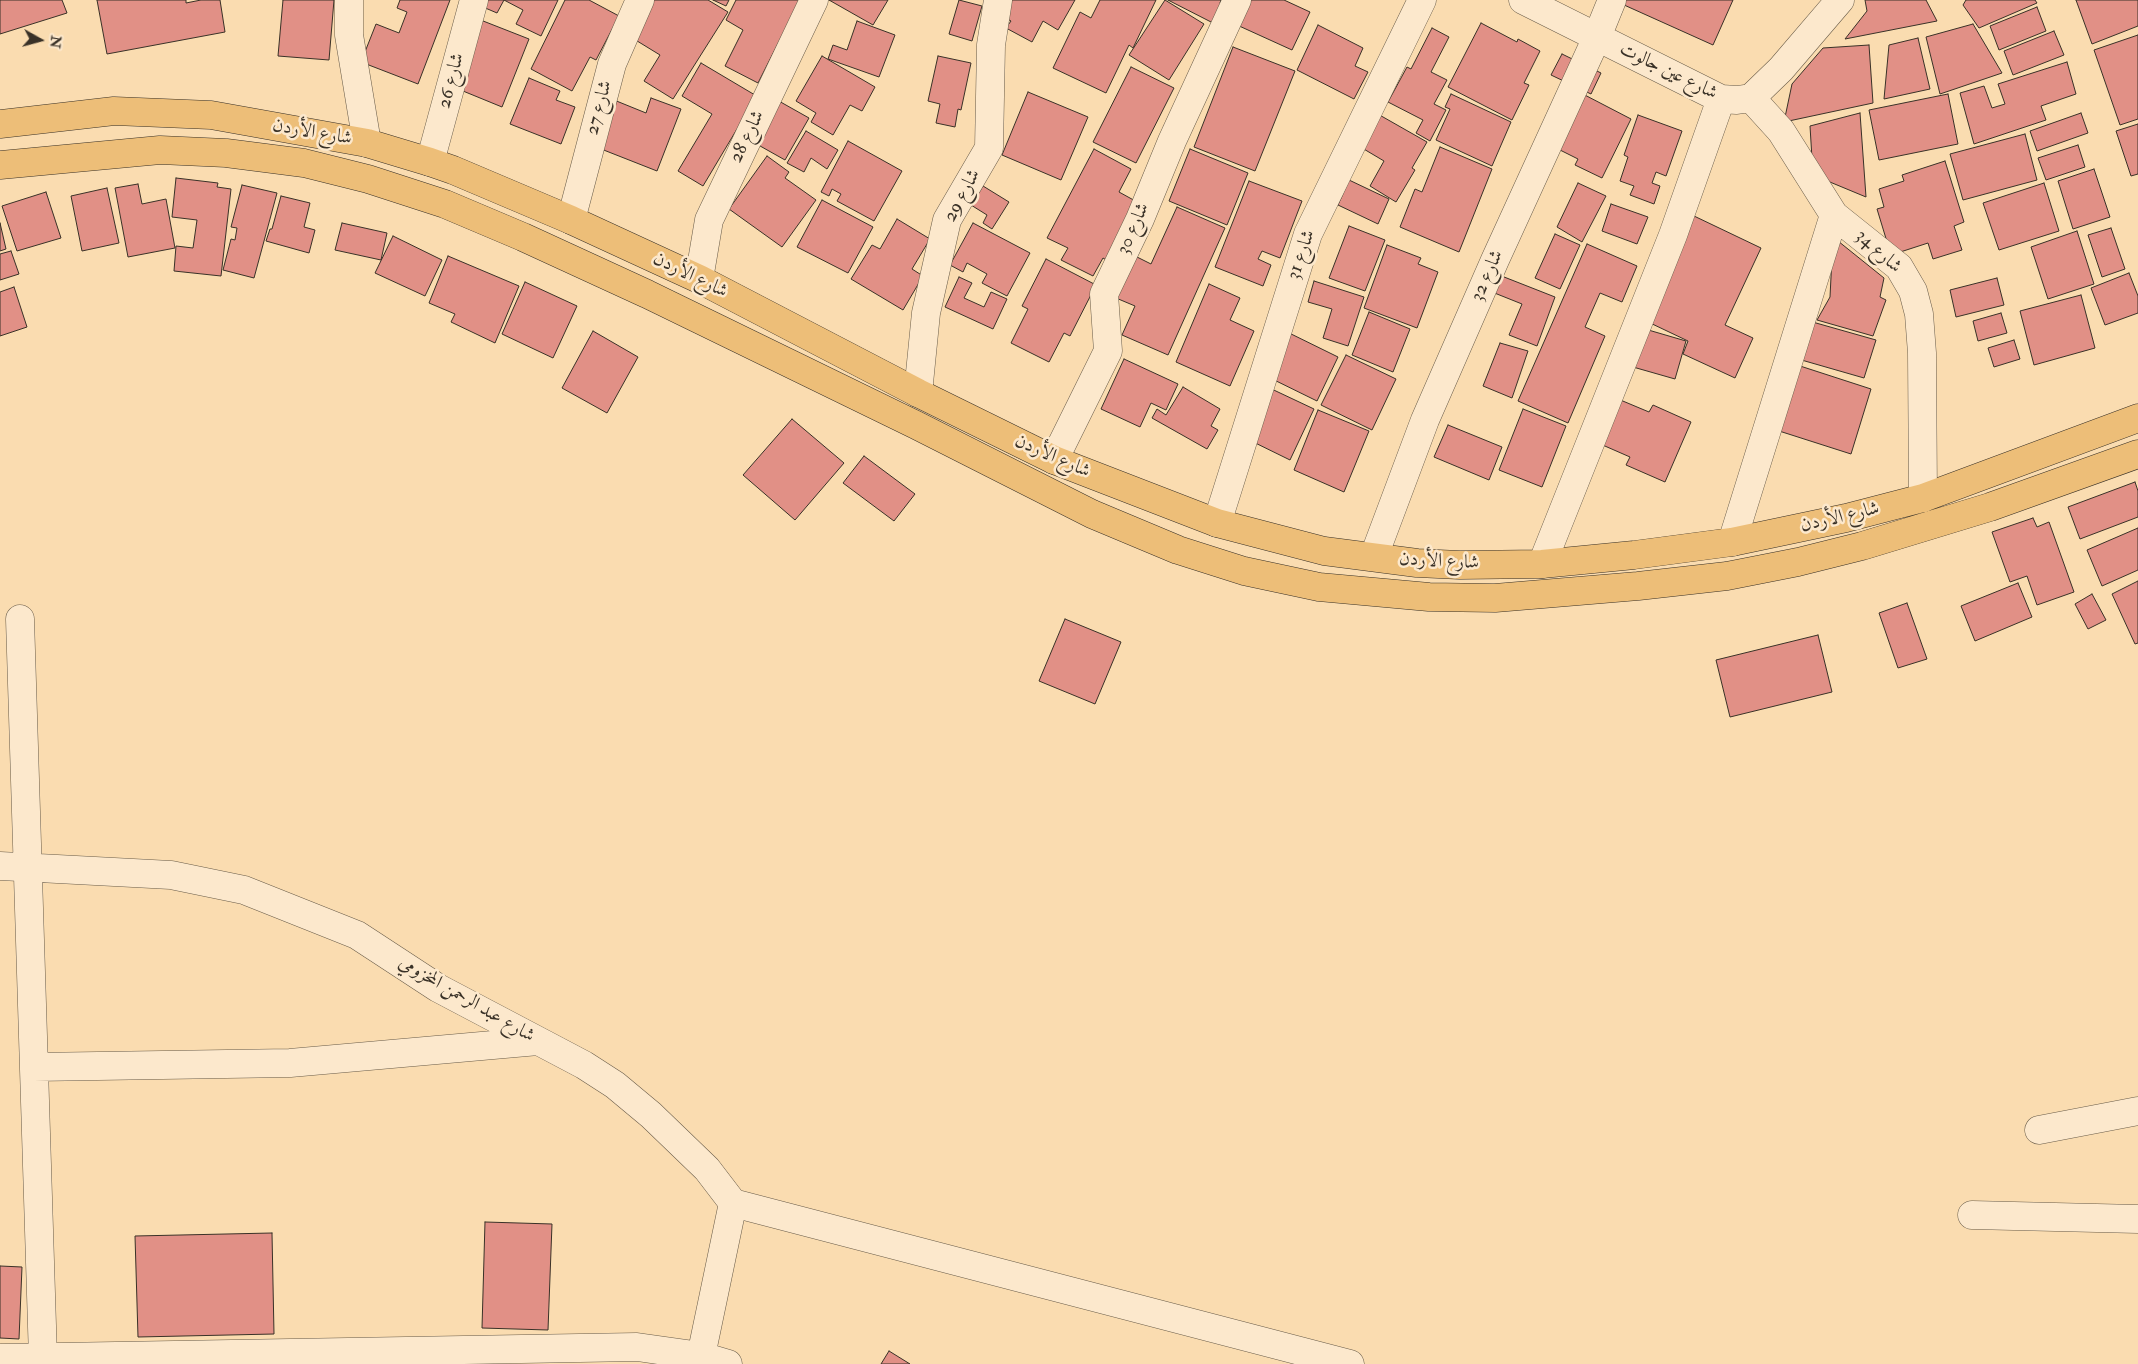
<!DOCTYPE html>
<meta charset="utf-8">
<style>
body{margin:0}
#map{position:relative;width:2138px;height:1364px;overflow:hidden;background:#fadcb0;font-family:"IM FELL Double Pica",serif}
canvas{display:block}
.north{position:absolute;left:15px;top:15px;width:50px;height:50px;-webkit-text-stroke:4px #fce8cc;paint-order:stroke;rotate:97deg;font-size:14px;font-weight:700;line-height:20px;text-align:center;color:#393127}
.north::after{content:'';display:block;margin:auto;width:18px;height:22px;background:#393127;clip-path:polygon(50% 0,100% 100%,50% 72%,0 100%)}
</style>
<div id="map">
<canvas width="2138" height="1364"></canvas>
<div class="north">N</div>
</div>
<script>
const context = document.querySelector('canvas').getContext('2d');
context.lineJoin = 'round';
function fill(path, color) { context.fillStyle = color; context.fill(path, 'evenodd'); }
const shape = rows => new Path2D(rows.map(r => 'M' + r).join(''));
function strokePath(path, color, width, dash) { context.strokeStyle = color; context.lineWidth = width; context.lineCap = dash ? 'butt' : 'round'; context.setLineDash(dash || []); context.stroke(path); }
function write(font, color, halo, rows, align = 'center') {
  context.font = font + ' "IM FELL Double Pica",Amiri,serif'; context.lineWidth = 5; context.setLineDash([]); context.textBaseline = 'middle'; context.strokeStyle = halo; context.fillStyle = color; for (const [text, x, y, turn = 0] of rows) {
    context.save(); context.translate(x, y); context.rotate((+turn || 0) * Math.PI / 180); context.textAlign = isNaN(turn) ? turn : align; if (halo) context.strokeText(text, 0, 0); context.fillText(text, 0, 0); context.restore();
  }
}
const building = shape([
 [0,0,62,0,67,13,0,34,0,0],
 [97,0,186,0,186,3,201,0,220,0,225,32,107,54,97,0],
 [283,0,334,0,329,60,278,56,283,0],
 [400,0,450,0,418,84,361,62,376,24,399,33,407,12,397,8,400,0],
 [486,0,558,0,541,36,516,24,523,10,504,0,497,13,483,7,486,0],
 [565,0,589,0,619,16,596,60,590,57,572,91,531,69,565,0],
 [652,0,708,0,728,12,673,99,644,81,660,55,629,36,652,0],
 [713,0,729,0,726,6,713,0],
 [736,0,800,0,758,83,725,66,743,30,726,20,736,0],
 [829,0,888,0,873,25,829,0],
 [959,0,982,6,972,41,949,34,959,0],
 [1010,0,1075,0,1058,30,1043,21,1032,42,1006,28,1011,21,1001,15,1010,0],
 [1100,0,1156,0,1133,48,1129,45,1106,93,1053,68,1080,12,1091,18,1100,0],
 [1165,0,1204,24,1169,80,1129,55,1165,0],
 [1168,0,1221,0,1220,3,1222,4,1213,23,1168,0],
 [1249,0,1284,0,1310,12,1292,50,1237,25,1249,0],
 [1613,0,1733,0,1713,45,1613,0],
 [1926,0,1937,21,1845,39,1867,11,1865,0,1926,0],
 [1966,0,2035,0,2037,3,1979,28,1963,5,1966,0],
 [2076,0,2138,0,2138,26,2092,44,2076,0],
 [2037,7,2046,31,1999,50,1990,26,2037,7],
 [478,19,529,39,502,107,441,82,478,19],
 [857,21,895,35,879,77,828,59,833,45,847,50,857,21],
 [1481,23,1517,42,1518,39,1540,51,1524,83,1529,85,1512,120,1448,87,1481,23],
 [1973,24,2002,73,1940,94,1926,37,1973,24],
 [1318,25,1363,48,1355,66,1368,72,1354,99,1297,70,1318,25],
 [1432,28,1449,37,1431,72,1447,80,1434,104,1446,110,1430,141,1416,133,1423,120,1388,102,1407,67,1411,69,1432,28],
 [2054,31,2064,55,2013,75,2004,51,2054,31],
 [2138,35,2138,119,2120,125,2094,50,2138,35],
 [1918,38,1930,89,1884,99,1889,45,1918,38],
 [1869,45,1873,103,1784,122,1792,84,1823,48,1869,45],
 [1233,47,1295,71,1255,171,1194,147,1233,47],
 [1562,54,1601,73,1591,94,1551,75,1562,54],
 [822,56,875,87,862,111,850,105,833,135,811,122,816,113,796,101,822,56],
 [938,56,971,63,961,110,958,109,955,127,936,123,940,104,928,101,938,56],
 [2067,62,2076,94,2041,106,2046,120,1974,144,1960,93,1984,86,1992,108,2005,104,1998,84,2067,62],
 [701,63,760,98,741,131,737,129,703,186,678,171,712,114,682,96,701,63],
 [1131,67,1174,88,1136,163,1093,142,1131,67],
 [529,78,560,91,556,100,575,107,561,144,510,124,529,78],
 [1028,92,1088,117,1061,180,1002,155,1028,92],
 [1579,92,1631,119,1602,178,1575,165,1578,159,1552,146,1579,92],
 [1451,94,1511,122,1492,166,1436,140,1450,109,1445,107,1451,94],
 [1948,94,1958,144,1879,160,1869,110,1948,94],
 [651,98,681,109,657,171,596,147,614,100,646,113,651,98],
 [777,100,809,118,785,160,753,142,777,100],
 [1376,113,1427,142,1412,168,1415,170,1396,202,1370,186,1384,161,1357,145,1376,113],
 [1860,113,1866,197,1813,175,1810,126,1860,113],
 [2081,113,2088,133,2037,151,2030,131,2081,113],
 [1638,115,1682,131,1666,176,1656,172,1652,183,1660,186,1654,204,1630,195,1634,186,1620,181,1628,157,1624,155,1638,115],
 [2138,124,2138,174,2131,176,2116,131,2138,124],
 [806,131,838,150,827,169,811,158,804,172,787,163,806,131],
 [2025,134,2037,180,1963,200,1950,154,2025,134],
 [848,141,902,171,874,221,837,201,841,194,832,189,829,196,821,192,848,141],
 [2078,145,2085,167,2046,180,2038,158,2078,145],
 [1440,147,1492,169,1459,252,1400,227,1415,189,1422,192,1440,147],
 [1094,149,1131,169,1119,192,1139,203,1108,261,1103,258,1093,276,1061,260,1068,248,1047,238,1094,149],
 [1190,149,1248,173,1227,225,1169,201,1190,149],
 [767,156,789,172,785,178,816,200,782,247,729,209,767,156],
 [1945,161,1964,222,1954,226,1962,250,1933,259,1928,243,1891,255,1877,209,1884,207,1879,189,1904,181,1902,175,1945,161],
 [2094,169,2110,217,2073,229,2058,181,2094,169],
 [176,178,218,183,217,187,231,189,221,276,174,271,176,246,193,248,197,220,172,217,176,178],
 [1349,180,1389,199,1378,224,1338,205,1349,180],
 [1249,181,1302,201,1280,258,1262,251,1258,259,1271,265,1263,286,1215,267,1249,181],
 [1578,183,1606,196,1582,242,1557,227,1578,183],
 [2044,183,2059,231,1999,250,1983,203,2044,183],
 [138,184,142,204,166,199,175,248,128,257,115,188,138,184],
 [242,185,277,193,254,278,223,270,231,239,235,240,237,228,231,227,242,185],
 [983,186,1009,202,992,229,983,223,987,215,971,205,983,186],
 [107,188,119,243,82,251,71,196,107,188],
 [46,192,61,238,17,251,2,206,46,192],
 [281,196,310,203,304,227,315,230,309,253,266,241,270,229,272,229,281,196],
 [822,200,873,227,848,273,797,247,822,200],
 [1611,204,1648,217,1637,244,1602,231,1611,204],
 [1177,207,1225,228,1168,355,1122,335,1135,306,1116,298,1135,256,1151,264,1177,207],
 [1694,216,1761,248,1725,325,1753,338,1735,378,1683,354,1688,341,1646,321,1694,216],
 [897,219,930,239,912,269,923,276,903,310,851,279,872,245,880,249,897,219],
 [0,223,6,249,0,251,0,223],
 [342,223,387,233,381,260,335,250,342,223],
 [973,223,1030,253,1007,296,982,283,987,274,967,263,963,272,950,265,973,223],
 [1349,226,1385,240,1365,291,1329,278,1349,226],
 [2111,228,2125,269,2102,277,2088,235,2111,228],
 [2077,231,2094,284,2048,299,2031,247,2077,231],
 [1555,234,1580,245,1560,289,1535,278,1555,234],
 [393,236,442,260,425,296,375,273,393,236],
 [1833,237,1884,278,1880,297,1886,300,1873,336,1817,320,1830,297,1833,237],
 [1587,244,1637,266,1622,302,1600,293,1585,327,1605,336,1568,423,1518,401,1587,244],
 [1387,245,1421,258,1418,264,1438,272,1417,328,1364,308,1387,245],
 [11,251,19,274,0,280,0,254,11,251],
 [448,256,519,286,495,343,451,322,455,314,429,303,448,256],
 [1046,259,1096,285,1070,336,1064,333,1049,362,1011,343,1028,309,1022,306,1046,259],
 [2129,273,2138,296,2138,313,2105,325,2091,288,2129,273],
 [1499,275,1555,297,1537,346,1509,335,1522,304,1492,292,1499,275],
 [959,277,972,283,964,298,984,307,991,292,1007,299,993,329,945,307,959,277],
 [1997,278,2004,305,1956,317,1950,290,1997,278],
 [1314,281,1364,297,1348,346,1323,338,1332,309,1308,302,1314,281],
 [525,282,577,306,553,358,502,334,525,282],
 [1209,284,1240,298,1230,320,1254,331,1230,386,1176,362,1209,284],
 [14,287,27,327,0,336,0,292,14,287],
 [2081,295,2095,348,2034,365,2020,311,2081,295],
 [1369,312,1410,329,1393,372,1352,355,1369,312],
 [2001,313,2007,333,1978,341,1973,321,2001,313],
 [1809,321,1876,340,1864,378,1798,359,1809,321],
 [1638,327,1686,341,1675,379,1626,365,1638,327],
 [1283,330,1338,357,1317,401,1262,374,1283,330],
 [593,331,638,357,607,413,562,388,593,331],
 [2014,340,2020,359,1994,367,1988,348,2014,340],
 [1500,343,1528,351,1512,398,1483,386,1500,343],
 [1346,355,1396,379,1372,430,1321,405,1346,355],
 [1124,359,1178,384,1166,410,1151,403,1140,427,1101,409,1124,359],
 [1797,365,1871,389,1851,454,1776,430,1797,365],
 [1261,384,1314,409,1290,460,1237,434,1261,384],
 [1183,387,1220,409,1211,426,1218,430,1207,449,1152,418,1157,409,1166,415,1183,387],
 [1618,399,1649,412,1653,405,1691,422,1665,482,1626,465,1630,457,1598,443,1618,399],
 [1523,409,1566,426,1542,487,1499,470,1523,409],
 [1318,410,1369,431,1344,492,1294,470,1318,410],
 [792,419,844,463,795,520,743,475,792,419],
 [1448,425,1502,447,1489,480,1434,457,1448,425],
 [864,456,915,494,894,521,843,483,864,456],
 [2135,482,2138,491,2138,517,2080,539,2068,507,2135,482],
 [2033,518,2037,527,2049,522,2074,592,2037,605,2027,576,2010,582,1992,532,2033,518],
 [2138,528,2138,570,2102,586,2087,550,2138,528],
 [2138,581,2138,643,2135,644,2112,594,2138,581],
 [2018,583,2032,617,1975,641,1961,606,2018,583],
 [2092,594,2106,620,2088,629,2075,604,2092,594],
 [1907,603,1927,659,1898,668,1879,613,1907,603],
 [1065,619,1121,642,1095,704,1039,681,1065,619],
 [1818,635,1832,692,1730,717,1716,660,1818,635],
 [485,1222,552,1224,548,1330,482,1328,485,1222],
 [272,1233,274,1334,138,1337,135,1236,272,1233],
 [0,1266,22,1267,19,1339,0,1338,0,1266],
 [889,1351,910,1364,881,1364,889,1351]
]);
fill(building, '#e19086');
strokePath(building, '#393127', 1);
const minor = shape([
 [349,0,349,35,367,143],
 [1523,0,1721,99,1737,100,1751,98,1781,69,1840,0],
 [1751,98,1781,131,1834,215,1899,267,1913,291,1919,314,1922,353,1923,498],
 [430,162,474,0],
 [571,220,612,64,640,0],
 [699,279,709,220,814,0],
 [918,393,926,313,947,220,989,148,991,45,998,0],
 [1054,460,1108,351,1104,294,1140,219,1172,141,1237,0],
 [1217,523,1308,234,1422,0],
 [1732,542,1834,215],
 [1374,556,1425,420,1495,260,1597,37,1612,0],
 [1542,564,1673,235,1721,99],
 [20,619,43,1358],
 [0,866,171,875,244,890,357,935,438,988,584,1065,615,1085,651,1115,707,1169,733,1203,701,1356],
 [34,1067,290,1063,538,1041],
 [2039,1130,2138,1111],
 [733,1203,1350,1364],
 [1972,1215,2138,1219],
 [0,1358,637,1347,701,1356,728,1364]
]);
const highway = shape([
 [0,124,114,111,211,115,367,143,430,162,453,170,571,220,699,279,918,393,1054,460,1217,523,1324,551,1417,563,1460,565,1542,564,1634,555,1732,542,1846,518,1923,498,2138,418],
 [0,165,160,150,226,153,304,163,368,179,445,204,523,237,647,294,916,425,1092,514,1178,550,1244,571,1319,587,1429,597,1495,598,1638,586,1727,576,1798,562,1862,546,1990,507,2138,454]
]);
strokePath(minor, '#695c49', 29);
strokePath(highway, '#393127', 29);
strokePath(minor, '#fce8cc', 28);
strokePath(highway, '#edbe78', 28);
write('19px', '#393127', '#fce8cc', [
 ["شارع عين جالوت",1668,72,26],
 ["شارع 26",452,81,-75],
 ["شارع 27",600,108,-75],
 ["شارع الأردن",312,133,10],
 ["شارع 28",748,137,-64],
 ["شارع 29",963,196,-62],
 ["شارع 30",1134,229,-66],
 ["شارع 34",1878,252,42],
 ["شارع 31",1302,255,-71],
 ["شارع الأردن",690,276,26],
 ["شارع 32",1488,276,-66],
 ["شارع الأردن",1052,457,24],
 ["شارع الأردن",1840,518,-13],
 ["شارع الأردن",1439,562,3],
 ["شارع عبد الرحمن المخزومي",466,1000,30]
]);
</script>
